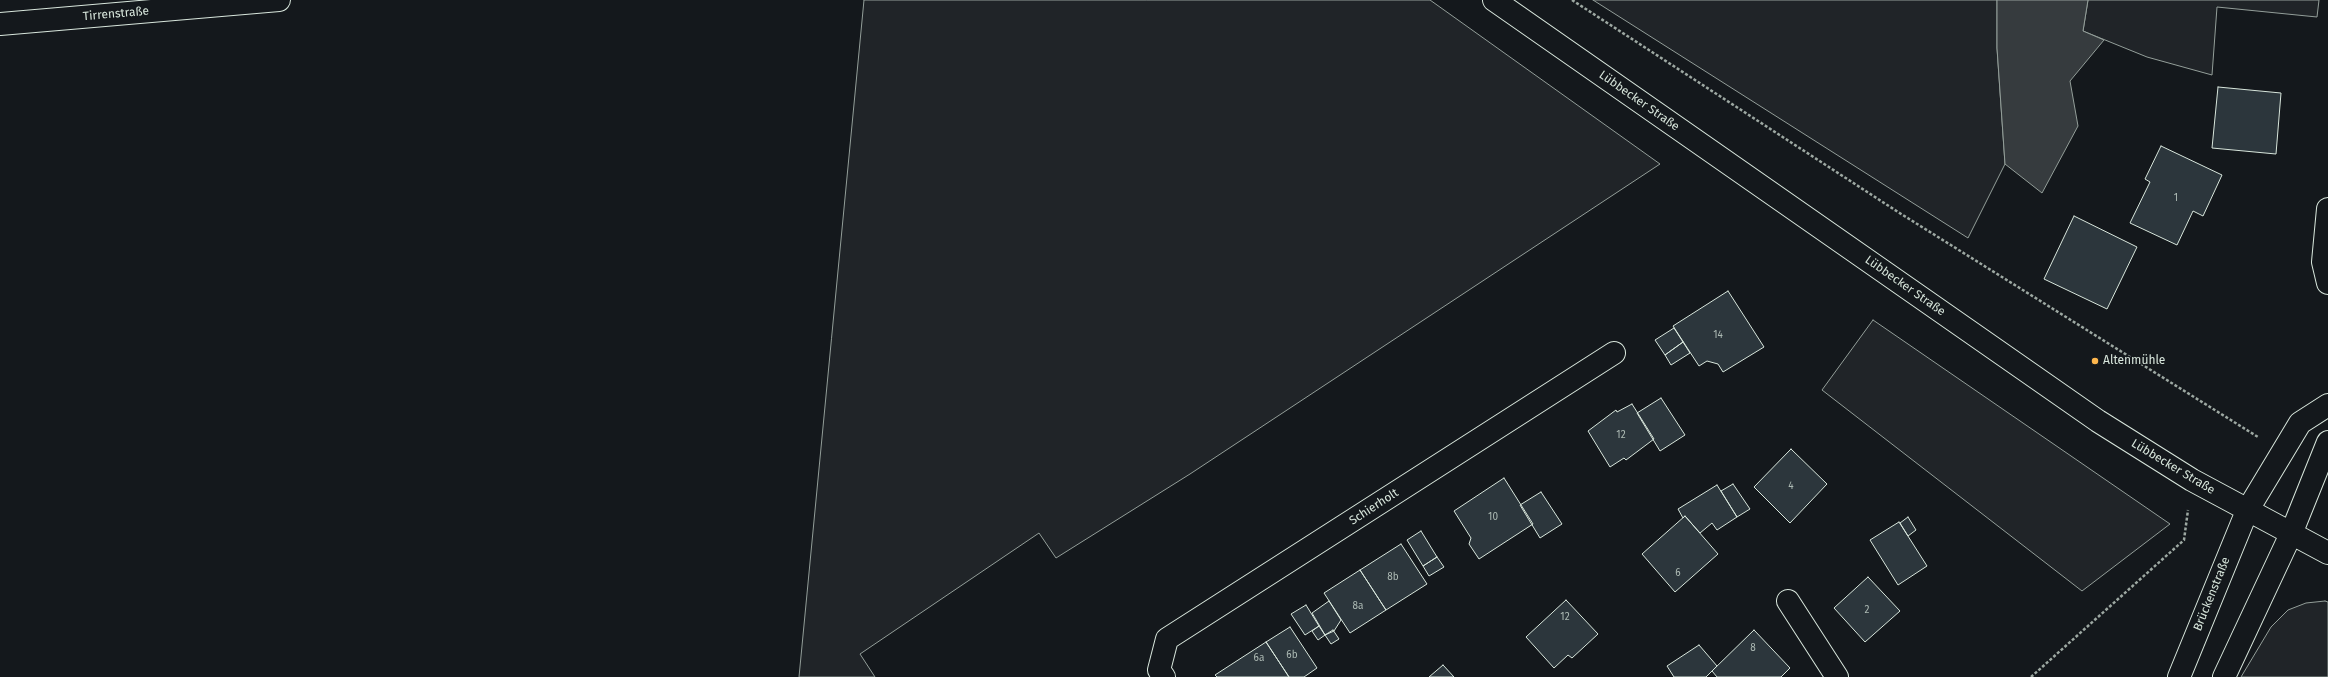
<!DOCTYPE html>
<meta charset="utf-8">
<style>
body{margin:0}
canvas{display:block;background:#14181c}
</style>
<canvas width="2328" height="677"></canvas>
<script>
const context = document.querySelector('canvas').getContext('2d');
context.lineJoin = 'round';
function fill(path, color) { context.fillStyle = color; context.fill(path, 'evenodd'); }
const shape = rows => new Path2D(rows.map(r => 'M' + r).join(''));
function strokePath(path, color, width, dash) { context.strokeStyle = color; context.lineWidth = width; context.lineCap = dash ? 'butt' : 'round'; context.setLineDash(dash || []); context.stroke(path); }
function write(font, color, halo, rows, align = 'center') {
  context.font = font + ' "Fira Sans",sans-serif'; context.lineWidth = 3; context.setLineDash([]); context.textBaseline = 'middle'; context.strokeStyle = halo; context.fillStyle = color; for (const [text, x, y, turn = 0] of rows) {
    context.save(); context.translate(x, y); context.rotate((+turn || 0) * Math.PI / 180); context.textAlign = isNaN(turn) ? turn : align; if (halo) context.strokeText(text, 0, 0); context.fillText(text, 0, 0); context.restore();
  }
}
const green = shape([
 [864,0,1430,0,1660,164,1190,474,1056,558,1039,533,860,654,875,677,799,677,864,0],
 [1593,0,1997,0,1997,48,2005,164,1968,238,1593,0],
 [2088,0,2319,0,2317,17,2217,7,2212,75,2147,57,2083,31,2088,0],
 [1873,320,2170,524,2082,591,1822,390,1873,320],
 [2325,601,2328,602,2328,677,2241,677,2271,627,2288,610,2306,603,2325,601]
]);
fill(green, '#202428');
strokePath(green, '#939e99', 1);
const water = shape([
 [1997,0,2088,0,2083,31,2104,40,2070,81,2078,126,2042,193,2005,164,1997,48,1997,0]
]);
fill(water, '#363b3e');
strokePath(water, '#939e99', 1);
const building = shape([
 [2218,87,2281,93,2276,154,2212,148,2218,87],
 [2161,146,2222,175,2203,216,2193,211,2177,245,2130,223,2150,182,2145,179,2161,146],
 [2074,216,2137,247,2107,309,2044,279,2074,216],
 [1728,291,1764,347,1723,372,1718,364,1707,361,1699,366,1673,326,1728,291],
 [1674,328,1683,342,1665,355,1655,340,1674,328],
 [1683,342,1690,353,1671,365,1665,355,1683,342],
 [1661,398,1685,435,1660,451,1637,413,1661,398],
 [1632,404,1654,439,1626,460,1624,458,1610,467,1588,431,1616,410,1617,412,1632,404],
 [1791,449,1827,484,1790,523,1754,487,1791,449],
 [1504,478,1533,524,1479,559,1469,544,1471,538,1454,511,1504,478],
 [1733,484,1750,509,1737,517,1721,491,1733,484],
 [1717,485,1737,517,1717,530,1712,523,1700,533,1685,516,1683,518,1678,509,1717,485],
 [1541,492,1562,524,1540,538,1520,505,1541,492],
 [1685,516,1718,554,1675,592,1642,554,1685,516],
 [1908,517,1916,530,1908,536,1900,523,1908,517],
 [1899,522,1927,566,1898,585,1870,540,1899,522],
 [1421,531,1437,557,1423,566,1407,540,1421,531],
 [1401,544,1427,584,1386,610,1360,570,1401,544],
 [1437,557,1444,567,1429,576,1423,566,1437,557],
 [1360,570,1386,610,1350,633,1324,593,1360,570],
 [1868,577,1900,611,1865,642,1834,608,1868,577],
 [1566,600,1598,634,1572,658,1568,655,1554,668,1526,637,1566,600],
 [1329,601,1341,620,1334,631,1325,635,1312,613,1329,601],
 [1306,605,1319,626,1305,635,1291,614,1306,605],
 [1319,626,1325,635,1318,640,1312,631,1319,626],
 [1290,627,1317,668,1304,677,1289,677,1266,642,1290,627],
 [1333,630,1339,639,1331,644,1325,635,1333,630],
 [1754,630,1790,668,1781,677,1717,677,1712,671,1754,630],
 [1266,642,1289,677,1217,677,1215,675,1266,642],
 [1699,645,1717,666,1706,677,1674,677,1667,666,1699,645],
 [1443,665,1454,677,1429,677,1443,665]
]);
fill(building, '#2c363c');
strokePath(building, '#d8e6dc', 1);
const minor = shape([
 [1494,0,2098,421,2192,480,2328,553],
 [0,24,279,0],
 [2328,209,2323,262,2328,283],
 [1788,601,1837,677],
 [1164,677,1159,670,1167,639,1614,353],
 [2179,677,2247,511,2300,423,2328,405],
 [2224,677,2291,534,2328,442]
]);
strokePath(minor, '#d8e6dc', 24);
strokePath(shape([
 [1572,0,1898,212,2258,437],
 [2031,677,2184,540,2188,510]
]), '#9da8a2', 2.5, [3, 2]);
strokePath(minor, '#14181c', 22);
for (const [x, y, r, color] of [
 [2095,361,4,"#ffb74d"]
]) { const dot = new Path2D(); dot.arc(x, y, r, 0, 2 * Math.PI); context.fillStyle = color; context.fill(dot); strokePath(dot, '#14181c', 1.5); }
write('10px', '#adbab4', null, [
 ["1",2176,198],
 ["14",1718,335],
 ["12",1621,435],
 ["4",1791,486],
 ["10",1493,517],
 ["6",1678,573],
 ["8b",1393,577],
 ["8a",1358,606],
 ["2",1867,610],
 ["12",1565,617],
 ["8",1753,648],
 ["6b",1292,655],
 ["6a",1259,658]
]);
write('12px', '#d8e6dc', '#14181c', [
 ["Tirrenstraße",116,14,-5],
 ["Lübbecker Straße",1639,101,35],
 ["Lübbecker Straße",1905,286,35],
 ["Lübbecker Straße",2173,467,31],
 ["Schierholt",1374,507,-33],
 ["Brückenstraße",2212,594,-68]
]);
write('12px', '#d8e6dc', '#14181c', [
 ["Altenmühle",2103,361]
], 'left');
</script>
